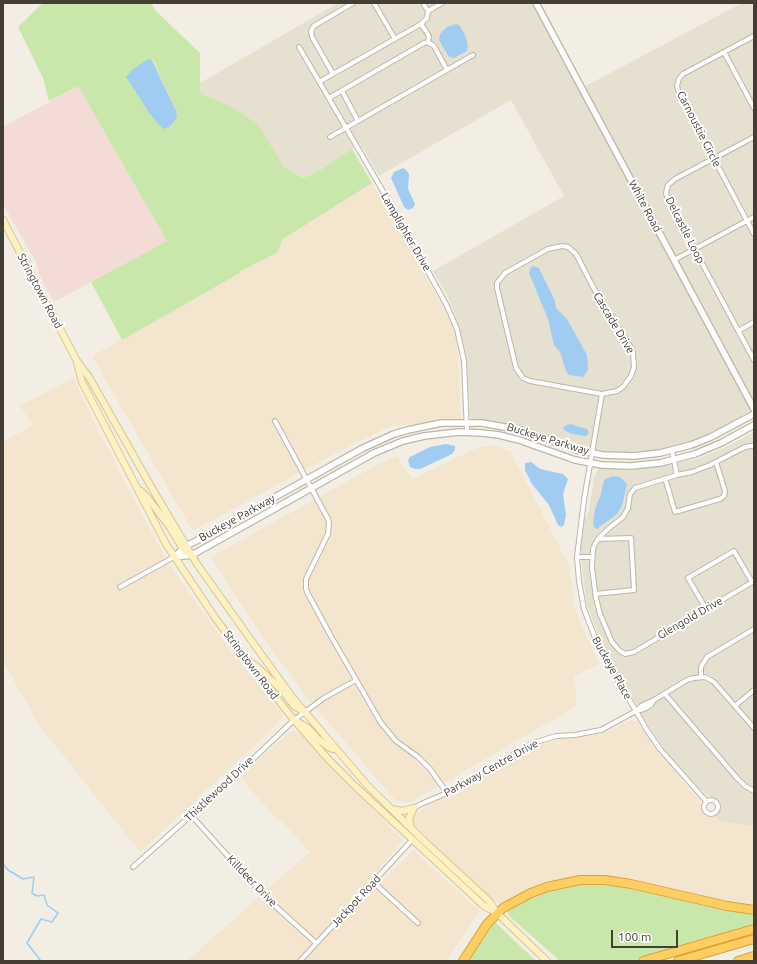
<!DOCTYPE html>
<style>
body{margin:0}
#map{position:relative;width:757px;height:964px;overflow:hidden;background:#f2eee3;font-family:Ubuntu,sans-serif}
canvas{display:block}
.frame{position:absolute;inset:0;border:4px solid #443e34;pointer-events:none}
.scale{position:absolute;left:611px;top:930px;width:67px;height:18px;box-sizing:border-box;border:2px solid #443e34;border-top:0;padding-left:5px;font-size:12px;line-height:14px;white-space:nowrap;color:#443e34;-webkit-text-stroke:3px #fff;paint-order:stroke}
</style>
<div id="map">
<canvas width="757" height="964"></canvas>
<div class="frame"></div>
<div class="scale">100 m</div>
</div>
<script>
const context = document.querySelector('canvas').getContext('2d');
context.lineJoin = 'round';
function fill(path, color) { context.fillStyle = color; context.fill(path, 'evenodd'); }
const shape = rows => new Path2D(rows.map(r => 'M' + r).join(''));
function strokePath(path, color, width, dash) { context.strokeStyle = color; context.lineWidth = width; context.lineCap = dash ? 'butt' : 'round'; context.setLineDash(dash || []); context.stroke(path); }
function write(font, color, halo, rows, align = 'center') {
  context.font = font + ' Ubuntu,sans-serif'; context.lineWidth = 4; context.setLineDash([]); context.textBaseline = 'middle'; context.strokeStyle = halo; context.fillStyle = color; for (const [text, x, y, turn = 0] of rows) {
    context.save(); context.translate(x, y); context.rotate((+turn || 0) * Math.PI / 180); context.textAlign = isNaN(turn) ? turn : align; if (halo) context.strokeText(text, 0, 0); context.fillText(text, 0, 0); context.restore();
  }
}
fill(shape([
 [338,3,534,3,711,336,717,333,584,87,742,3,754,3,754,407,722,429,698,440,674,448,628,454,583,448,565,444,535,432,505,424,478,421,472,418,469,414,470,405,466,354,457,319,446,293,433,271,564,196,511,100,379,176,361,145,352,149,317,172,303,178,284,167,258,124,231,106,201,94,200,91,200,83],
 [754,432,754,826,721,822,715,816,721,809,721,805,716,798,711,797,704,793,667,753,646,722,603,646,595,626,587,605,583,578,581,548,584,521,589,511,594,477,599,468,648,468,698,459,728,446]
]), '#e6e0d1');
fill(shape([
 [372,183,445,310,457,339,461,419,388,427,336,453,194,530,191,528,92,356,239,274,239,272,276,253,283,239],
 [74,378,100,435,114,458,117,468,159,546,176,574,230,650,282,714,282,718,269,732,140,852,39,725,3,661,3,442,33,425,20,406],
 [496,445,511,452,569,566,574,608,599,664,574,676,577,706,409,803,396,801,305,695,263,638,211,557,386,460,397,456,412,479,479,447],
 [630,720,637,721,654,747,701,803,703,813,707,817,715,816,721,822,754,826,754,907,745,907,617,878,572,878,526,890,507,901,500,903,494,902,413,824,412,816,429,805,458,790,531,748,555,740,593,736,612,729],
 [292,731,296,731,305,737,403,840,373,876,381,883,413,850,480,911,446,961,187,961,310,852,282,821,280,823,240,777,289,733]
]), '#f4e5ce');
fill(shape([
 [78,86,167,241,54,302,39,275,37,264,3,204,3,127]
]), '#f3dbd6');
fill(shape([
 [43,3,151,3,156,11,200,53,200,91,201,94,231,106,258,124,284,167,303,178,317,172,352,149,372,183,283,239,277,253,239,272,240,273,122,340,91,282,167,241,78,86,49,101,43,78,18,27],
 [148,59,153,60,176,111,145,62],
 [590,883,634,889,754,913,754,925,632,961,560,961,508,915,507,909,533,894,558,886],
 [496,923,536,961,465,961,488,928]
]), '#cae7ab');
fill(shape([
 [456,24,460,26,465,35,468,45,467,51,454,58,449,57,439,40,440,34,447,27],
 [148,59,152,60,176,111,177,118,169,127,163,129,150,114,126,77,132,70],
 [403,168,405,169,409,174,408,189,415,204,413,208,408,210,404,207,391,178,394,172],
 [534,266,539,268,555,301,556,308,567,319,587,355,588,370,583,377,569,375,566,371,560,352,554,345,548,319,529,273,531,267],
 [570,424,587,429,589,433,586,436,572,434,564,430,563,427],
 [446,444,455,446,455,450,452,454,420,469,415,469,410,467,408,460,410,457,430,447],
 [531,462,540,469,563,474,568,479,563,494,566,515,564,525,561,527,558,525,549,505,532,484,525,470,525,463],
 [613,476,620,477,627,484,622,506,617,514,597,529,594,527,593,523,595,509,601,494,603,484,605,479]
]), '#9fccf0');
strokePath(shape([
 [3,864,8,870,23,879,34,877,32,893,37,896,44,895,47,905,58,913,52,922,41,919,27,943,41,961]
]), '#9fccf0', 1.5);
const minor = shape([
 [374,3,395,39],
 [423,3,428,11],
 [754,36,683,74,679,79,677,86,679,93,754,234],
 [428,42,429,36,421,24,427,18,428,11,442,3],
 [299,47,402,224,447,306,457,329,464,361,467,432],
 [724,52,754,108],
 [333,74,421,24],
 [319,82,333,74,312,37,311,31,314,26,353,3],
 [342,91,358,121],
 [329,98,424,43,428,42,434,46,447,70],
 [330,137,473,55],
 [754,137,675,179,668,185,666,193,668,200,754,360],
 [562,246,568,247,576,254,604,308,629,344,633,353,634,367,631,376,623,387,617,391,602,394,530,381,523,378,516,368,497,288,497,283,505,273,548,249,562,246],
 [674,260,754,217],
 [738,331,754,322],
 [602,394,584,500,577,557,579,581,584,609,599,648,647,730,660,749,706,801],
 [275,421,328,519,329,523,328,534,306,579,306,589,308,594,332,638,381,723,396,741,418,757,430,769,447,793],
 [754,446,751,446,745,447,710,465,692,472,677,475,635,488,630,494,628,508,623,517,608,529,598,539,595,544,593,549,592,568,596,598,600,614,612,642,620,651,625,654,634,652,754,581],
 [672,451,677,475],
 [665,478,675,512,720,499,724,496,725,491,716,462],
 [577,557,592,557],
 [120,587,174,557],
 [595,594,634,590,631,538,598,539],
 [706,609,688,578,734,551,752,582],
 [701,677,701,667,707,657,754,629],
 [665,694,737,778,745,786,754,791],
 [735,706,754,690],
 [636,711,644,709,651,705,654,700],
 '704 807a7 7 0 1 1 14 0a7 7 0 1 1-14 0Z',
 [414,808,421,804,447,793,533,743,556,736,575,735,601,730,636,711,641,706,654,700,687,680,694,678,705,677,714,682,754,728],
 [191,815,262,894,316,943],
 [133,867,234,777,294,720,324,698,356,680],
 [373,882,418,923],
 [300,961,412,840]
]);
const tertiary = shape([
 [536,3,754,409],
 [174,557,186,546,198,540,363,448,394,434,408,430,441,423,482,423,521,430,577,450,603,455,634,456,660,453,691,445,711,437,754,414],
 [175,557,192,555,374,453,403,441,424,436,459,432,482,433,499,435,519,440,575,460,602,465,631,466,660,463,695,454,721,443,754,425]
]);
const secondary = shape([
 [3,220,77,361,89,377,153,490,197,564,261,654,293,698,367,785,423,840,489,901,497,913,547,961],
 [77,363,82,382,166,544,216,619,256,672,294,720,329,760,355,786,484,906,497,913],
 [141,491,147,497,169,526,183,549,190,554],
 [249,661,255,665,282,690,294,706,301,710],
 [298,722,308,728,316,737,328,747,333,749],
 [392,809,403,811,414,808],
 [411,828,409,818,414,808]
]);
const motorway = shape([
 [463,961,487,924,503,908,531,893,547,887,580,880,605,880,631,884,727,906,754,910],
 [643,961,754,929],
 [678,961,754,939],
 [738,961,754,956]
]);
strokePath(minor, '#bdb6a6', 6);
strokePath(tertiary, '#bdb6a6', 8);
strokePath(secondary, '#d5c595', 8);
strokePath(motorway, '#dda232', 10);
strokePath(minor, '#fff', 4);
strokePath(tertiary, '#fff', 5.5);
strokePath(secondary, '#fef1c1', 6);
strokePath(motorway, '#fece63', 8);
write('11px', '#443e34', '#fff', [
 ["Carnoustie Circle",699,129,63],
 ["White Road",645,206,62],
 ["Delcastle Loop",685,230,63],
 ["Lamplighter Drive",406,232,60],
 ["Stringtown Road",40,291,62],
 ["Cascade Drive",614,323,59],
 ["Buckeye Parkway",548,439,17],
 ["Buckeye Parkway",237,518,-29],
 ["Glengold Drive",690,618,-30],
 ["Stringtown Road",251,665,53],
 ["Buckeye Place",612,668,61],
 ["Parkway Centre Drive",491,768,-29],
 ["Thistlewood Drive",219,789,-43],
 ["Killdeer Drive",252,881,46],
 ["Jackpot Road",356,901,-47]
]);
</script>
